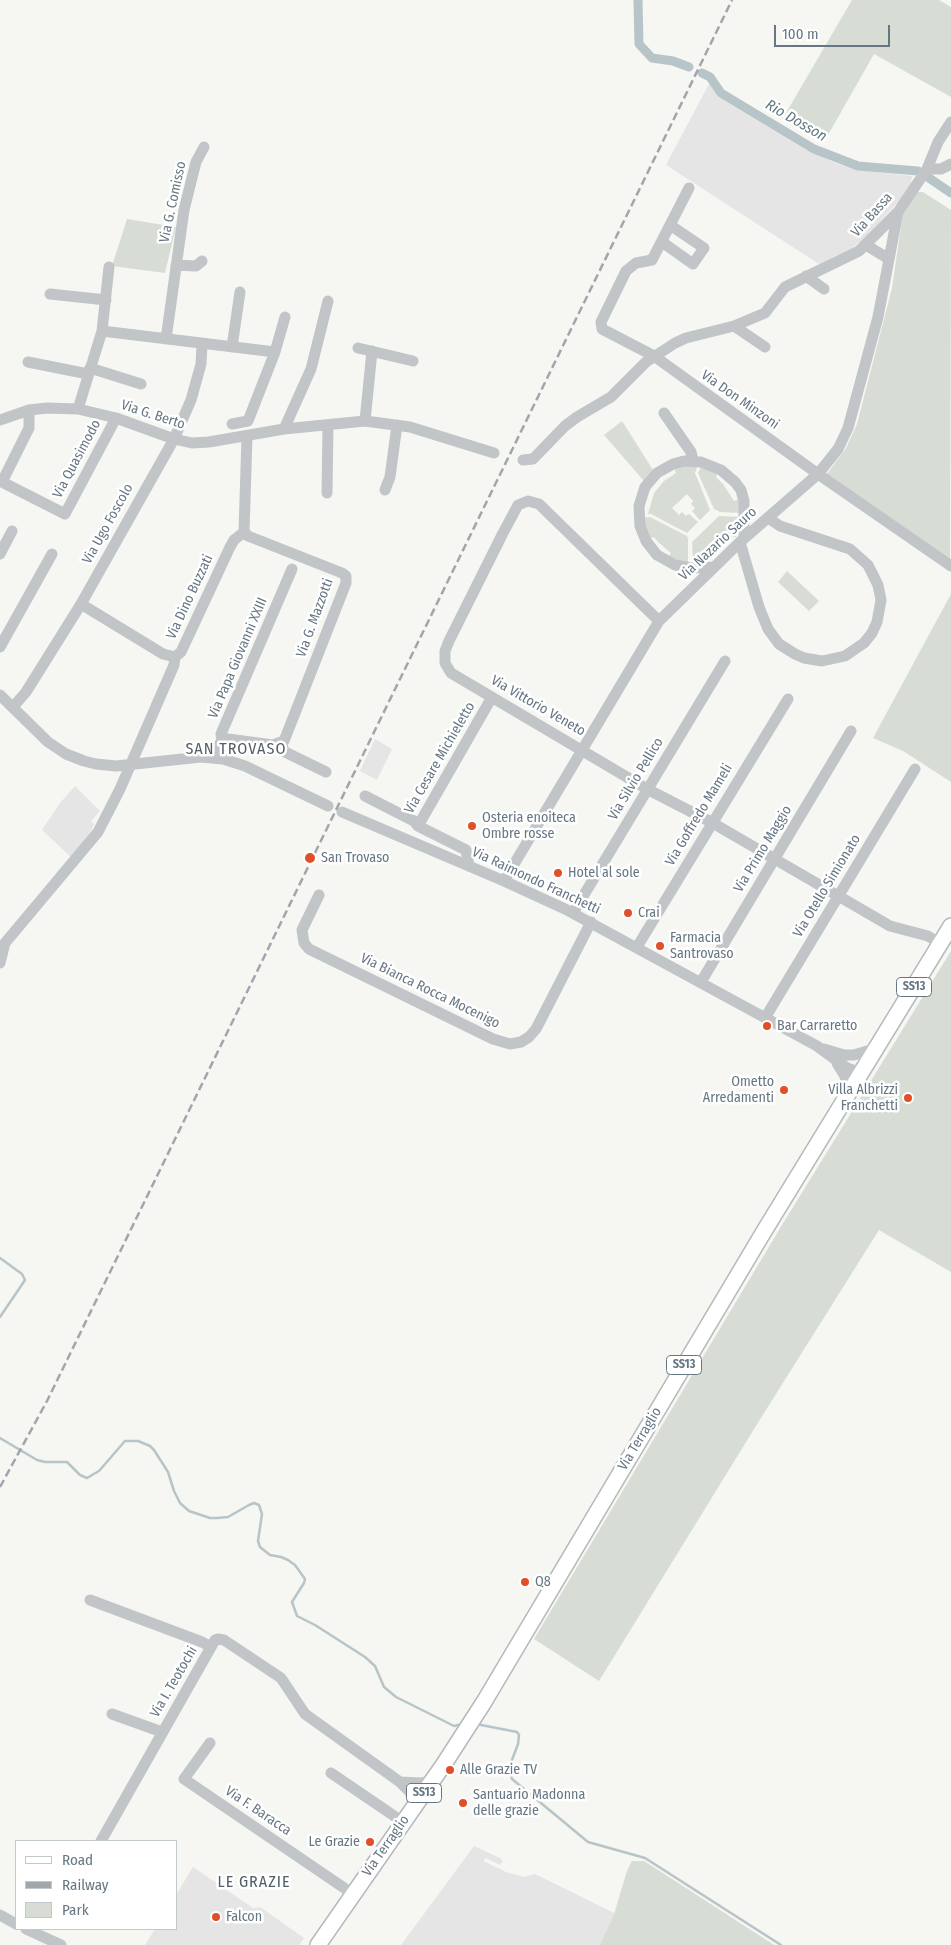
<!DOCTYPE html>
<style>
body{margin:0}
#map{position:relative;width:951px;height:1945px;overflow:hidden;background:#f6f6f3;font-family:"Fira Sans Condensed",sans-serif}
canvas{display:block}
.legend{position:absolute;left:15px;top:1840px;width:162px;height:90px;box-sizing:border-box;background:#fff;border:1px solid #c2c9cd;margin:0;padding:6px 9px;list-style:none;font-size:15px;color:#667783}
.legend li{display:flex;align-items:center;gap:10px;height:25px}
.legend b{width:25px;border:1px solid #c2c9cd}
.scale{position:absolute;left:774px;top:25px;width:116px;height:22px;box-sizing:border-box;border:2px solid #667783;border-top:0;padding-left:6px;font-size:15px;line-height:18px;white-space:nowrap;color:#667783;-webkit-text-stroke:4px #fff;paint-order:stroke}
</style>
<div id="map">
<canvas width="951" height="1945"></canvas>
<ul class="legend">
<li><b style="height:6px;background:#fff"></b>Road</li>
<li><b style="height:6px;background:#a0a7ac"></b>Railway</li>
<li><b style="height:14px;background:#d7ddd4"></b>Park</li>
</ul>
<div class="scale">100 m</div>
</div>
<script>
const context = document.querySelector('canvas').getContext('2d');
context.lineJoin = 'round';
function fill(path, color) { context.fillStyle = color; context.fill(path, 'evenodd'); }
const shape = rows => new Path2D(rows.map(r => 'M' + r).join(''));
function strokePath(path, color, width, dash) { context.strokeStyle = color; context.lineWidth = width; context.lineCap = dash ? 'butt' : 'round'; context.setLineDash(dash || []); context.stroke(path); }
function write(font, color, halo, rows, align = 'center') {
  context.font = font + ' "Fira Sans Condensed",sans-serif'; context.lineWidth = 5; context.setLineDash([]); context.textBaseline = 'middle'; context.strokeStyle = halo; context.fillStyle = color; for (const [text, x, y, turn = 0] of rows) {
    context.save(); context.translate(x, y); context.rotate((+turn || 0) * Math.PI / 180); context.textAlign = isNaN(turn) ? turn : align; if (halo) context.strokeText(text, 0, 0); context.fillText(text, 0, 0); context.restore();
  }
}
fill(shape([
 [710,82,717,95,812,152,835,163,857,170,912,176,910,189,863,240,850,249,819,264,666,165],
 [375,739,392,749,377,780,360,771],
 [75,786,100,811,91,821,94,824,90,833,71,857,42,830,60,803],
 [474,1846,500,1858,503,1861,500,1865,486,1858,483,1861,506,1872,524,1877,535,1874,614,1913,627,1871,632,1861,644,1861,774,1945,401,1945],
 [193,1867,253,1908,260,1907,304,1938,299,1945,145,1945,155,1929,176,1929,176,1895]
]), '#e4e5e4');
fill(shape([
 [852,0,939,0,951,7,951,97,874,54,824,142,783,118],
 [917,192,923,192,951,210,950,561,827,474,846,448,857,424,892,288,903,213],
 [127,219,176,227,165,273,112,266],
 [622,421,653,470,644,481,604,435],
 [698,464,695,473,710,510,700,520,692,511,695,508,691,504,693,501,687,494,672,508,679,515,682,512,686,516,689,514,698,522,687,533,651,514,648,514,654,493,664,481,676,473,674,468],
 [702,465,718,473,716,477,723,484,734,501,739,499,741,513,720,512,714,509,698,473],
 [719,516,741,517,736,537,731,537,713,554,712,559,693,563,692,542],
 [650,517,687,536,688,539,688,563,668,558,671,553,659,543,654,537,649,539,642,518],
 [787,571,819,601,809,611,778,582],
 [951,594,951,782,903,751,873,738],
 [951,951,951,1272,879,1230,759,1421,599,1681,534,1639,782,1225],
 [632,1861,644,1861,774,1945,600,1945,615,1913,627,1871]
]), '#d7ddd4');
strokePath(shape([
 [0,1258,22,1274,25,1280,0,1317],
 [0,1438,37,1460,45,1462,67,1462,80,1475,87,1478,99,1471,125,1441,138,1441,150,1446,154,1450,168,1472,174,1491,180,1503,189,1511,210,1518,218,1518,228,1517,249,1505,254,1503,259,1505,262,1514,258,1541,260,1547,270,1555,281,1557,288,1560,295,1565,305,1579,304,1583,292,1602,297,1616,315,1625,365,1657,375,1666,384,1687,396,1697,454,1726,463,1724],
 [476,1724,517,1732,519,1735,518,1744,509,1768,512,1779,588,1842,645,1858,781,1945]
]), '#b7c4c8', 2.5);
strokePath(shape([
 [638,0,639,44,652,58,673,61,689,67],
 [702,73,710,77,721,93,814,149,858,166,918,171],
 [929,178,951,193]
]), '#b7c4c8', 9);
const major = shape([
 [318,1945,444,1764,484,1702,763,1233,951,926]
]);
strokePath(major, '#b4b9bc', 18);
strokePath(shape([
 [927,169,941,169,951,164],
 [689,188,652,260,636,263,626,271,601,322,602,329,654,356,818,474,951,566],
 [662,242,693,264,704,248,670,225],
 [866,245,889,259],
 [176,265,196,266,202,261],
 [806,276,824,289],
 [50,294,106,300],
 [734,326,765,347],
 [102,331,275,352],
 [166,339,184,210,196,162,204,147],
 [232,347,240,292],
 [358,348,413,361],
 [28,362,88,374],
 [90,368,141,384],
 [78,409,102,331,109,267],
 [29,410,29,428,2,482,65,514,116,418],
 [664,413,691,452,693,460],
 [0,420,29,410,47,408,78,409,116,418,174,439,192,443,209,442,284,429,365,421,410,427,494,453],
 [365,421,372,351],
 [232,424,248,421,275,352,285,317],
 [284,429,311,369,328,301],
 [523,460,533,459,565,426,577,417,611,397,646,362,675,343,686,338,734,326,765,313,785,287,859,251,898,212,927,169,938,142,951,122],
 [385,490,390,477,397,425],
 [327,493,328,425],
 [740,542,759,607,768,629,779,644,795,654,804,658,822,661,845,656,864,643,872,633,877,622,881,600,878,585,868,565,850,549,780,526,768,518],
 [0,554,12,531],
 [713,567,691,568,675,565,657,555,646,541,640,526,639,506,645,487,657,473,673,464,684,461,701,462,721,470,735,482,741,490,744,501,744,538],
 [81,604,163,654,175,657],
 [659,621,539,504,528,501,518,505,503,533,449,641,445,651,445,663,451,673,647,789,711,822,890,926,928,936,940,944],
 [0,647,52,554],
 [0,695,48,742,66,754,84,761,96,764,116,766,201,757,223,759,245,766,328,806],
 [13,707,26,692,81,604,174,439,191,400,201,364,202,344],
 [222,740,228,739,273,745,284,741,346,583,346,576,342,573,248,536,244,532],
 [280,743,285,752,326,772],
 [212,757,222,740,221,734,292,569],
 [365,796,414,821,418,826],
 [342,812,504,881,565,909,817,1046,847,1068,862,1073],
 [469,866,466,850,418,826,492,697],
 [504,881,659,621,740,542,818,474,838,449,848,428,878,317,898,212],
 [319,895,302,930,304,943,309,949,493,1039,510,1044,521,1042,529,1037,536,1029,591,922],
 [573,913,725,661],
 [637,947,788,699],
 [0,963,5,943,98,832,120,789,174,665,175,657,181,652,230,547,234,540,244,532,247,436],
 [701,982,851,731],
 [765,1018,915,769],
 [824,1049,844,1055,854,1055,877,1048],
 [837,1063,845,1076,848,1095],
 [90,1600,202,1642,211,1647],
 [112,1714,162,1732],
 [210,1743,184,1779,353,1894],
 [331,1773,403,1822],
 [400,1782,421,1783,433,1781],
 [101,1841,215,1640,218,1639,224,1640,281,1678,305,1714,400,1782,410,1792,416,1804],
 [0,1915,16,1924],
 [26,1929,61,1945]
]), '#c1c5c8', 11);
strokePath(major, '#fff', 15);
strokePath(shape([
 [0,1487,47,1401,732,0]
]), '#a0a7ac', 2.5, [8, 4]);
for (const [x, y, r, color] of [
 [472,826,5,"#df4f2a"],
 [310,858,6,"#df4f2a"],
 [558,873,5,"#df4f2a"],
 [628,913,5,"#df4f2a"],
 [660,946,5,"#df4f2a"],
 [767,1026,5,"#df4f2a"],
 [784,1090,5,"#df4f2a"],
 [908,1098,5,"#df4f2a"],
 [525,1582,5,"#df4f2a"],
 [450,1770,5,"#df4f2a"],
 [463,1803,5,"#df4f2a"],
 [370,1842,5,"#df4f2a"],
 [216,1917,5,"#df4f2a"]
]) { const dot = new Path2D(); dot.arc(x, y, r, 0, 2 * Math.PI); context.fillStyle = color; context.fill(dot); strokePath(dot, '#fff', 2); }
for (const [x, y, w] of [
 [914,987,35],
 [684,1365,35],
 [424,1793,35]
]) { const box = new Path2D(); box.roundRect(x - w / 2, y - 9.5, w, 19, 4); context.fillStyle = '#fff'; context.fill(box); strokePath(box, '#667783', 1); }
write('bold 12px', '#667783', null, [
 ["SS13",914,987],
 ["SS13",684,1365],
 ["SS13",424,1793]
]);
write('14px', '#667783', '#fff', [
 ["Via G. Comisso",173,202,-78],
 ["Via Bassa",872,215,-48],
 ["Via Don Minzoni",740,400,35],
 ["Via G. Berto",153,415,18],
 ["Via Quasimodo",77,459,-62],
 ["Via Ugo Foscolo",108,524,-61],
 ["Via Nazario Sauro",718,544,-43],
 ["Via Dino Buzzati",190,597,-65],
 ["Via G. Mazzotti",315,618,-70],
 ["Via Papa Giovanni XXIII",238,658,-67],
 ["Via Vittorio Veneto",538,706,30],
 ["Via Cesare Michieletto",440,758,-60],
 ["Via Silvio Pellico",636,779,-59],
 ["Via Goffredo Mameli",699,815,-59],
 ["Via Primo Maggio",763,849,-59],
 ["Via Raimondo Franchetti",536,881,25],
 ["Via Otello Simionato",827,886,-59],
 ["Via Bianca Rocca Mocenigo",430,991,26],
 ["Via Terraglio",640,1439,-59],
 ["Via I. Teotochi",174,1682,-60],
 ["Via F. Baracca",258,1811,34],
 ["Via Terraglio",386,1846,-55]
]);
write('14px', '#667783', '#fff', [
 ["Osteria enoiteca",482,818],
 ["Ombre rosse",482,834],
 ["San Trovaso",321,858],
 ["Hotel al sole",568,873],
 ["Crai",638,913],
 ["Farmacia",670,938],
 ["Santrovaso",670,954],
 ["Bar Carraretto",777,1026],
 ["Ometto",774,1082,"right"],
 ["Arredamenti",774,1098,"right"],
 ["Villa Albrizzi",898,1090,"right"],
 ["Franchetti",898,1106,"right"],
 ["Q8",535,1582],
 ["Alle Grazie TV",460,1770],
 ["Santuario Madonna",473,1795],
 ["delle grazie",473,1811],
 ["Le Grazie",360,1842,"right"],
 ["Falcon",226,1917]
], 'left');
write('italic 15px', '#61787f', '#fff', [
 ["Rio Dosson",796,121,30]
]);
context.letterSpacing = '1px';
write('16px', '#535f68', '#fff', [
 ["SAN TROVASO",236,750],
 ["LE GRAZIE",254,1883]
]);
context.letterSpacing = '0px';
</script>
